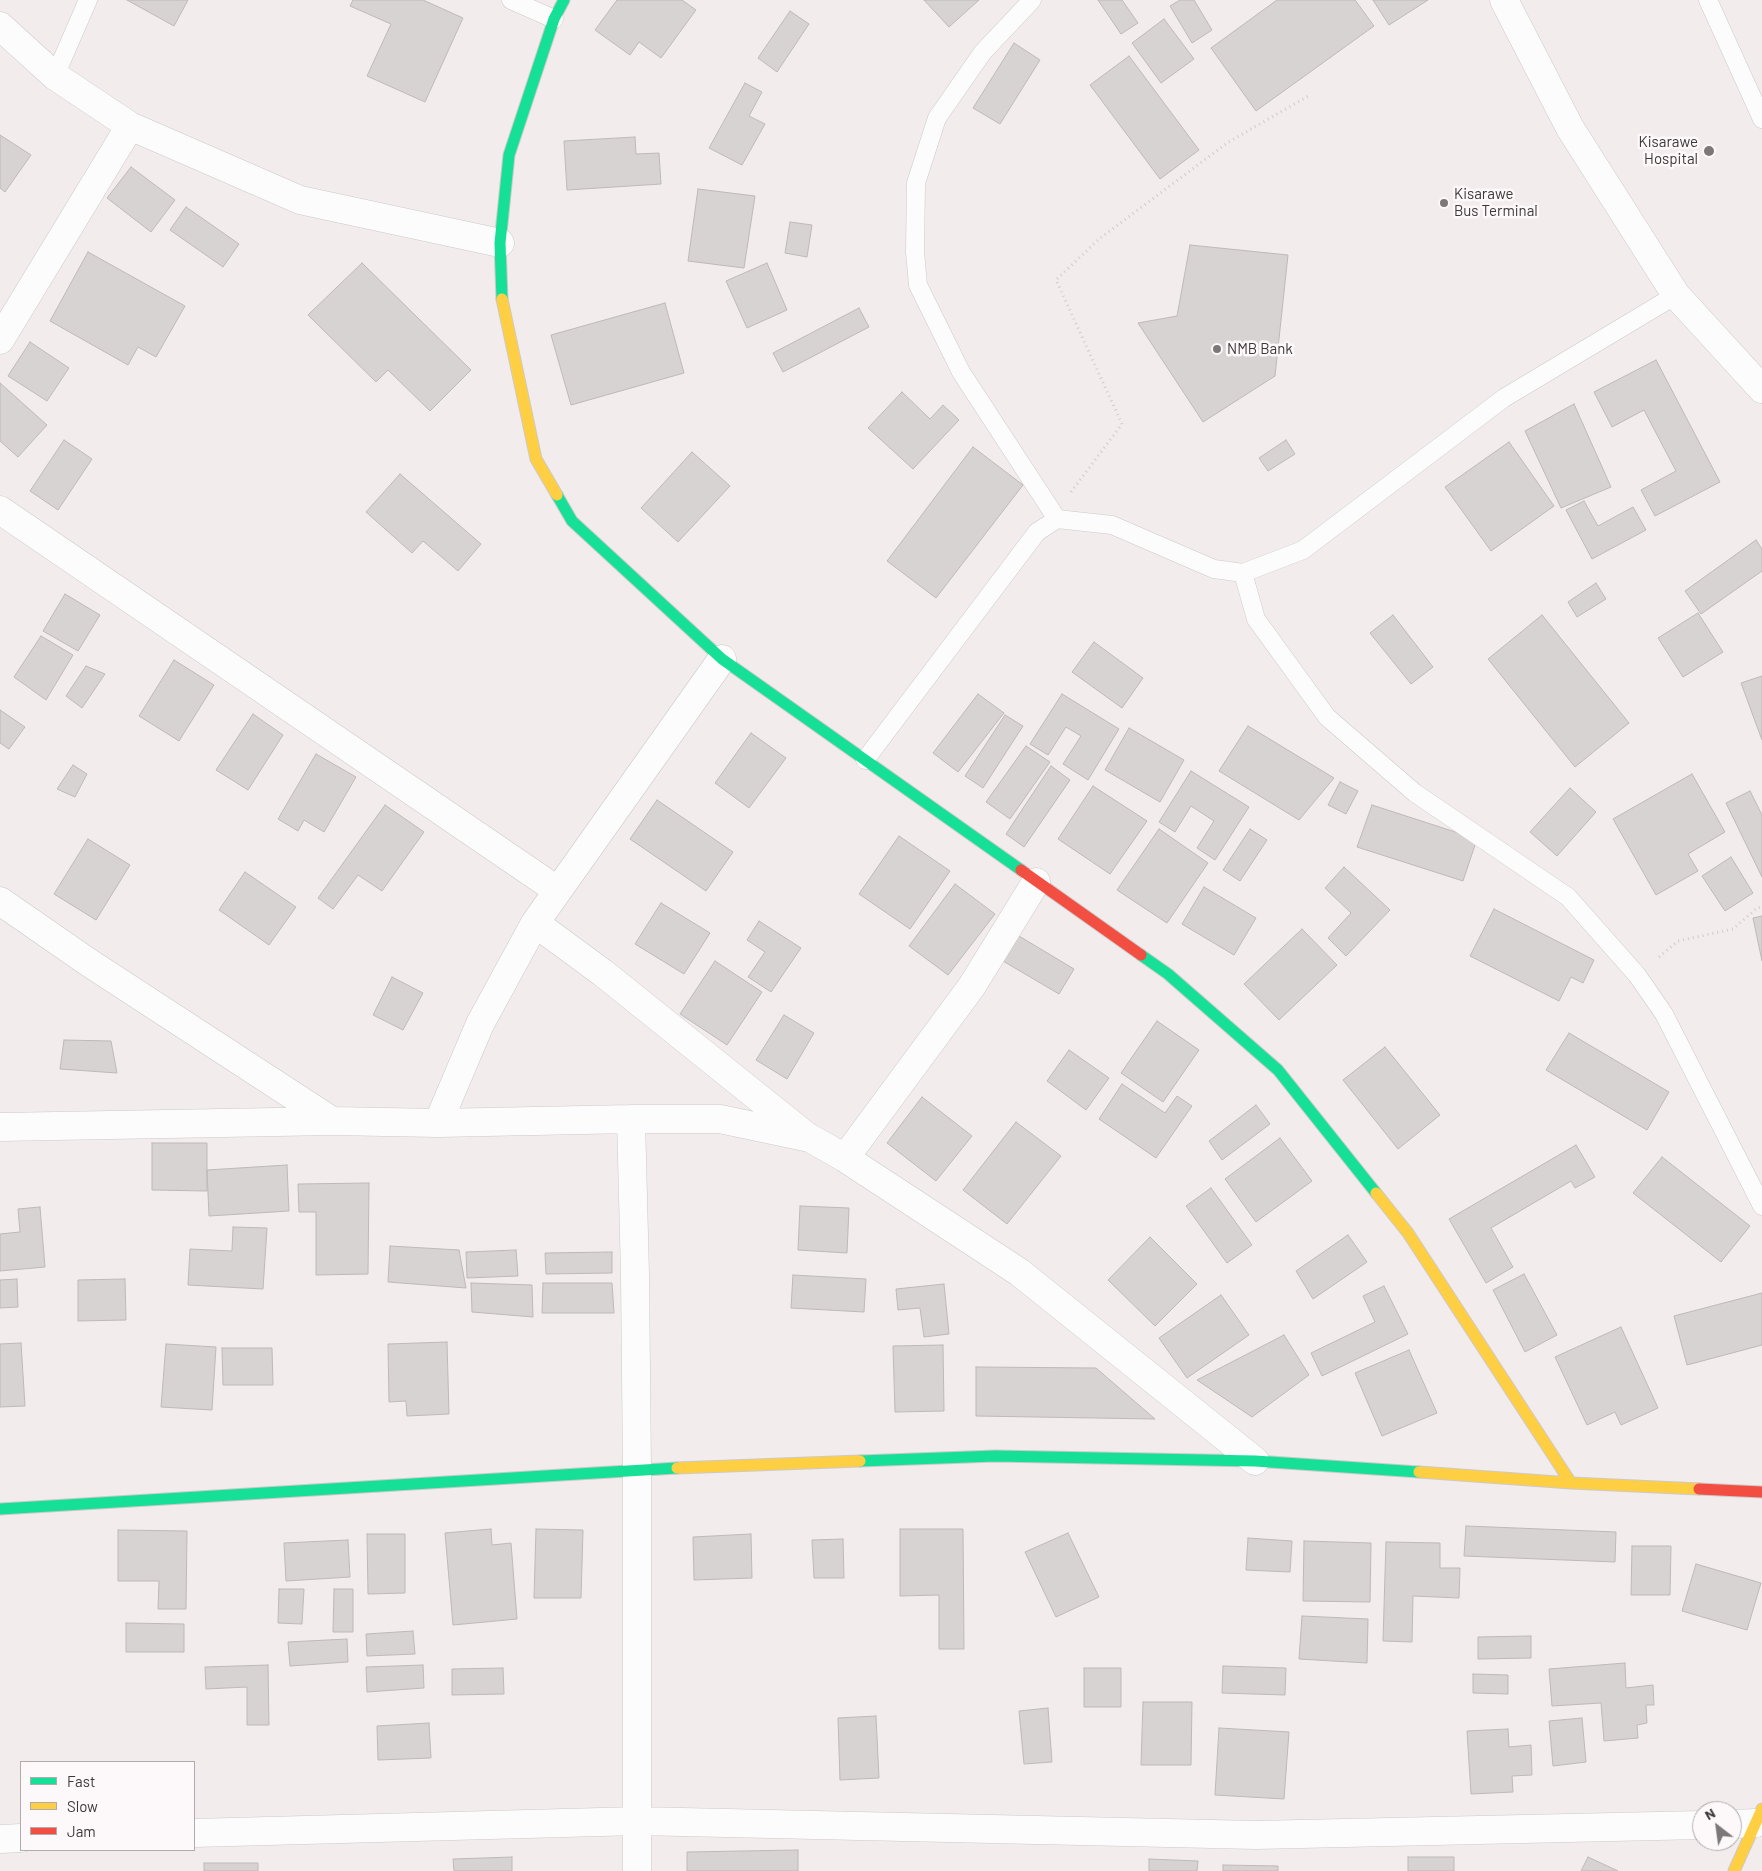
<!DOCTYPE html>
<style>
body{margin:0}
#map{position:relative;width:1762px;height:1871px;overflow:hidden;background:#f2ecec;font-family:Barlow,sans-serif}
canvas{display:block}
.legend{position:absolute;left:20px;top:1761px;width:175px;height:90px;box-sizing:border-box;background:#fdf8f9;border:1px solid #b0abac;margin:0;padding:6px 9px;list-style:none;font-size:15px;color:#3d3839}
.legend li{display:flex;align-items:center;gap:10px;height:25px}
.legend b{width:25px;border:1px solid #b0abac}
.north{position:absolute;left:1692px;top:1801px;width:50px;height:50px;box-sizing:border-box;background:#fdf8f9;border:1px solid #b0abac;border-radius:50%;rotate:330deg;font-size:14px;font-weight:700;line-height:20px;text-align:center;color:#3d3839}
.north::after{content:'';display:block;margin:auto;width:18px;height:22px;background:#7c7778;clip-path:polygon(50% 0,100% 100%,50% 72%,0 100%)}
</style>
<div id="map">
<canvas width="1762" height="1871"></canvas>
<ul class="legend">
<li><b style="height:6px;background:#16e098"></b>Fast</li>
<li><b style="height:6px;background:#ffcf43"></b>Slow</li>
<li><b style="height:6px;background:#f24e42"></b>Jam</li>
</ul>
<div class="north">N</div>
</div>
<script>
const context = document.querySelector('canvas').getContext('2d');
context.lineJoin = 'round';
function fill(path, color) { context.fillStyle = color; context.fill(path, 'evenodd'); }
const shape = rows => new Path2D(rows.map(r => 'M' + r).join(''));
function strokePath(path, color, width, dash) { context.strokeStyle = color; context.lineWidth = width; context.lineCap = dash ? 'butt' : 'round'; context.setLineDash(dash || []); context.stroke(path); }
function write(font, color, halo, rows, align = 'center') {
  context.font = font + ' Barlow,sans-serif'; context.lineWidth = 5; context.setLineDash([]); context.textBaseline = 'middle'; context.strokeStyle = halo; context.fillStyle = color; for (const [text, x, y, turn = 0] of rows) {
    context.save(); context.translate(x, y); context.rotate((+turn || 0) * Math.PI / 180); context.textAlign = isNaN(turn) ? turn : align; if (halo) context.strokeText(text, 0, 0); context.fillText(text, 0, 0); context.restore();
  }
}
const building = shape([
 [127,0,188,0,174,26,127,0],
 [353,0,423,0,463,18,425,102,367,76,391,24,350,6,353,0],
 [617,0,682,0,696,10,661,58,639,42,630,55,595,30,617,0],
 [924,0,979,0,949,27,924,0],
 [1098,0,1122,0,1138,23,1121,34,1098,0],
 [1180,0,1194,0,1212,30,1192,43,1170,6,1180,0],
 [1277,0,1355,0,1374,26,1256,111,1211,48,1277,0],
 [1373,0,1428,0,1389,25,1373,0],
 [790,11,809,24,777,72,758,58,790,11],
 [1164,19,1194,59,1161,83,1132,43,1164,19],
 [1014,43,1040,60,1000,124,973,108,1014,43],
 [1129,56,1199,150,1160,179,1090,85,1129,56],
 [745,83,762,92,749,116,765,124,742,165,709,148,745,83],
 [0,135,31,155,5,192,0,188,0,135],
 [635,137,636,154,659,153,661,184,567,190,564,141,635,137],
 [131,167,175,200,151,232,107,198,131,167],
 [698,189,755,196,744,268,688,261,698,189],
 [186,207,239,244,223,267,170,230,186,207],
 [790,222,812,225,807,257,785,253,790,222],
 [1190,245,1288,255,1275,376,1203,422,1138,323,1177,316,1190,245],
 [88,252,185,306,156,357,138,347,128,365,50,321,88,252],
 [362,263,471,370,430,411,388,370,376,382,308,315,362,263],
 [767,263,787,310,747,328,726,281,767,263],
 [665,303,684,373,571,405,551,335,665,303],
 [859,308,869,327,783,372,773,353,859,308],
 [30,342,69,368,47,401,8,376,30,342],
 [1656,360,1720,482,1655,516,1641,490,1676,471,1644,410,1612,427,1594,392,1656,360],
 [0,383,47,425,18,457,0,441,0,383],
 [902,392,930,419,943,405,959,420,913,469,868,428,902,392],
 [1574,404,1611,487,1561,508,1525,431,1574,404],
 [64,440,92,459,58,510,30,491,64,440],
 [1286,440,1295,454,1268,471,1259,458,1286,440],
 [1509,442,1554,506,1491,551,1445,487,1509,442],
 [973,447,1023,485,936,598,887,561,973,447],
 [692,452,730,486,678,542,641,508,692,452],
 [400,474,481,544,458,571,423,541,412,553,366,512,400,474],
 [1584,501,1598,526,1633,507,1646,530,1592,559,1566,510,1584,501],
 [1756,540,1762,549,1762,571,1701,614,1685,591,1756,540],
 [1596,583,1606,599,1577,617,1568,602,1596,583],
 [65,594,100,615,78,651,43,631,65,594],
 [1698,613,1723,652,1683,677,1658,638,1698,613],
 [1393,615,1433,667,1411,684,1370,633,1393,615],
 [1542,615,1629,723,1575,767,1488,659,1542,615],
 [41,636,73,655,46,700,14,677,41,636],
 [1094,642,1143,678,1122,708,1072,672,1094,642],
 [174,660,214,685,179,741,139,716,174,660],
 [86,666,105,674,82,708,66,696,86,666],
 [1762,676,1762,740,1741,683,1762,676],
 [978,694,1004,713,958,772,933,753,978,694],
 [1062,694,1119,729,1088,780,1063,764,1081,736,1066,727,1048,755,1030,744,1062,694],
 [0,710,25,727,9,749,0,743,0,710],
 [253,714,283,735,248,790,216,770,253,714],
 [1005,715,1023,726,983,788,965,776,1005,715],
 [1248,726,1334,778,1299,820,1219,771,1248,726],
 [1129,728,1184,760,1160,802,1105,770,1129,728],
 [751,733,786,758,749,808,715,783,751,733],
 [1026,746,1050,762,1010,819,986,802,1026,746],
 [316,754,356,777,324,832,304,820,298,831,278,819,316,754],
 [73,765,87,774,75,797,57,789,73,765],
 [1051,766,1070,780,1024,847,1006,834,1051,766],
 [1191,771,1249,807,1215,860,1197,848,1214,821,1191,806,1175,832,1159,822,1191,771],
 [1692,774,1725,832,1688,854,1698,871,1656,895,1613,819,1692,774],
 [1340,782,1358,791,1346,814,1328,805,1340,782],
 [1093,786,1147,821,1110,874,1058,839,1093,786],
 [1570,788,1596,812,1557,856,1530,832,1570,788],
 [1750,791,1762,815,1762,877,1726,803,1750,791],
 [657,800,733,852,706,891,630,839,657,800],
 [385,805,424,832,382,891,358,875,333,909,318,898,385,805],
 [1372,805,1477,839,1463,881,1357,847,1372,805],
 [1159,829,1208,863,1167,923,1117,890,1159,829],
 [1250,829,1267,840,1240,881,1223,870,1250,829],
 [899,836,950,871,910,929,859,894,899,836],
 [88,839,130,865,96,920,54,894,88,839],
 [1731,857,1753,893,1725,911,1702,876,1731,857],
 [1344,867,1390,910,1346,956,1328,938,1351,913,1325,888,1344,867],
 [245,872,296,907,269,945,219,910,245,872],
 [955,884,995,914,948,975,909,946,955,884],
 [1204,887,1256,918,1234,955,1182,924,1204,887],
 [661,903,710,933,684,974,635,944,661,903],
 [1494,909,1594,960,1583,983,1571,977,1559,1001,1470,956,1494,909],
 [1762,916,1762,961,1753,918,1762,916],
 [759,921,801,948,771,992,748,977,765,952,747,940,759,921],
 [1302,929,1337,965,1279,1020,1244,984,1302,929],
 [1019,936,1074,969,1059,994,1003,961,1019,936],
 [715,961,762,992,727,1045,680,1014,715,961],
 [392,977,423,993,403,1030,373,1015,392,977],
 [784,1015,814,1033,787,1079,756,1060,784,1015],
 [1157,1021,1199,1050,1163,1102,1121,1073,1157,1021],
 [1569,1033,1669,1092,1647,1130,1546,1070,1569,1033],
 [64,1040,111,1041,117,1073,60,1069,64,1040],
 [1385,1047,1440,1115,1398,1149,1343,1080,1385,1047],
 [1069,1050,1109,1078,1086,1110,1047,1081,1069,1050],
 [1122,1084,1165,1113,1177,1096,1192,1106,1156,1158,1099,1119,1122,1084],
 [922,1097,972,1136,936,1181,887,1143,922,1097],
 [1256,1105,1270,1124,1222,1160,1209,1141,1256,1105],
 [1016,1122,1061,1156,1007,1224,963,1190,1016,1122],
 [1280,1138,1312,1181,1256,1222,1225,1179,1280,1138],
 [152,1143,207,1143,207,1191,152,1190,152,1143],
 [1576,1145,1595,1177,1575,1188,1571,1181,1491,1228,1513,1267,1486,1283,1449,1219,1576,1145],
 [1662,1157,1750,1226,1721,1262,1633,1193,1662,1157],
 [287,1165,289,1211,209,1216,207,1170,287,1165],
 [369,1183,368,1274,316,1275,316,1212,299,1212,298,1184,369,1183],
 [1211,1188,1252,1245,1227,1263,1186,1206,1211,1188],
 [800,1206,849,1208,847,1253,798,1250,800,1206],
 [40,1207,45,1267,0,1271,0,1234,20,1232,18,1209,40,1207],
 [233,1227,267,1228,263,1289,188,1285,190,1249,232,1251,233,1227],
 [1348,1235,1367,1262,1313,1299,1296,1271,1348,1235],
 [1150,1237,1197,1284,1155,1326,1108,1280,1150,1237],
 [390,1246,459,1250,466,1288,388,1282,390,1246],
 [516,1250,518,1276,467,1278,466,1252,516,1250],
 [612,1252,612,1273,546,1274,545,1253,612,1252],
 [1524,1274,1557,1335,1525,1352,1493,1290,1524,1274],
 [793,1275,866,1279,864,1312,791,1308,793,1275],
 [17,1279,18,1307,0,1308,0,1280,17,1279],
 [125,1279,126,1320,78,1321,78,1280,125,1279],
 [471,1283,532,1285,533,1317,472,1312,471,1283],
 [543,1283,612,1283,614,1313,542,1313,543,1283],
 [944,1284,949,1334,924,1337,920,1308,898,1310,896,1289,944,1284],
 [1384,1286,1408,1334,1322,1376,1311,1353,1375,1322,1363,1296,1384,1286],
 [1762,1293,1762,1345,1687,1365,1674,1316,1762,1293],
 [1221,1295,1249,1335,1187,1378,1159,1338,1221,1295],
 [1621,1327,1658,1408,1621,1425,1615,1412,1587,1425,1555,1357,1621,1327],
 [1284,1335,1309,1375,1252,1417,1197,1380,1284,1335],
 [447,1342,449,1414,407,1416,406,1401,389,1402,388,1344,447,1342],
 [21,1343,25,1406,0,1407,0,1344,21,1343],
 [166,1344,216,1347,212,1410,161,1407,166,1344],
 [943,1345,944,1411,895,1412,893,1346,943,1345],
 [222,1348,272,1348,273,1385,223,1385,222,1348],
 [1409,1350,1437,1413,1382,1436,1355,1373,1409,1350],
 [976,1367,1096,1368,1155,1419,976,1416,976,1367],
 [1466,1526,1616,1532,1615,1562,1464,1556,1466,1526],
 [491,1529,492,1545,511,1543,517,1619,453,1625,445,1533,491,1529],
 [536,1529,583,1530,581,1598,534,1598,536,1529],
 [900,1529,963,1529,964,1649,939,1649,939,1595,900,1596,900,1529],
 [118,1530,187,1531,186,1609,158,1609,159,1581,118,1581,118,1530],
 [1068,1533,1099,1597,1056,1617,1025,1552,1068,1533],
 [367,1534,405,1534,405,1593,368,1594,367,1534],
 [751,1534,752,1578,694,1580,693,1537,751,1534],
 [1248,1538,1292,1541,1290,1572,1246,1570,1248,1538],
 [843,1539,844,1578,814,1578,812,1540,843,1539],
 [348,1540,350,1577,286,1581,284,1543,348,1540],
 [1304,1541,1371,1543,1370,1602,1303,1601,1304,1541],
 [1386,1542,1440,1543,1440,1568,1460,1568,1459,1598,1413,1596,1412,1642,1383,1641,1386,1542],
 [1632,1546,1671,1546,1670,1595,1631,1595,1632,1546],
 [1696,1564,1761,1583,1747,1630,1682,1611,1696,1564],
 [279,1589,304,1589,302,1624,278,1623,279,1589],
 [334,1589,353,1589,353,1632,333,1632,334,1589],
 [1302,1616,1368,1619,1367,1663,1299,1659,1302,1616],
 [126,1623,184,1624,184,1652,126,1652,126,1623],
 [413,1631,415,1654,367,1656,366,1634,413,1631],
 [1531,1636,1531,1658,1478,1659,1478,1637,1531,1636],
 [347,1639,348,1662,290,1666,288,1642,347,1639],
 [1625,1663,1626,1688,1653,1685,1654,1705,1646,1705,1647,1723,1637,1725,1638,1738,1604,1741,1601,1703,1552,1706,1549,1669,1625,1663],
 [268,1665,269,1725,247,1725,247,1687,206,1689,205,1667,268,1665],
 [423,1665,424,1688,367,1692,366,1667,423,1665],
 [1223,1666,1286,1668,1285,1695,1222,1693,1223,1666],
 [503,1668,504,1694,452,1695,452,1669,503,1668],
 [1084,1668,1121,1668,1121,1707,1084,1707,1084,1668],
 [1473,1674,1508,1675,1508,1694,1473,1693,1473,1674],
 [1143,1702,1192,1702,1191,1765,1141,1765,1143,1702],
 [1048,1708,1052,1762,1024,1764,1019,1711,1048,1708],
 [876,1716,879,1778,840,1780,838,1718,876,1716],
 [1582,1718,1586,1762,1553,1766,1549,1721,1582,1718],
 [429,1723,431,1758,378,1760,377,1726,429,1723],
 [1219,1728,1289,1732,1284,1799,1215,1795,1219,1728],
 [1508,1729,1509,1747,1531,1745,1532,1775,1512,1776,1513,1792,1471,1794,1467,1731,1508,1729],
 [798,1850,798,1871,687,1871,687,1852,798,1850],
 [512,1857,512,1871,454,1871,453,1859,512,1857],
 [1408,1857,1454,1857,1454,1871,1408,1871,1408,1857],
 [1588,1857,1618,1871,1581,1871,1588,1857],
 [1149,1859,1198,1861,1197,1871,1149,1871,1149,1859],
 [204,1863,258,1863,258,1871,204,1871,204,1863],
 [1223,1865,1278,1866,1278,1871,1223,1871,1223,1865]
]);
fill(building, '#d8d3d3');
strokePath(building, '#beb9b9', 1);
const lane = shape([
 [511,0,554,19],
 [1032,0,983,52,937,118,916,183,915,252,918,285,961,372,1057,519],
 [1708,0,1762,119],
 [55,76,88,0],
 [1243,573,1256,619,1327,717,1415,793,1568,897,1637,975,1664,1014,1762,1206],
 [865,760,1037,532,1057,519,1112,525,1214,569,1243,573,1303,550,1504,398,1676,295]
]);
const street = shape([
 [1504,0,1570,128,1676,295,1762,389],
 [0,26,55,76,130,126,300,200,500,243],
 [0,340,130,126],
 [0,510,557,890],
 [0,901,88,962,332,1121],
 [535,923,603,973,805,1135],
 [631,1119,635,1275,637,1470,637,1871],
 [438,1123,480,1024,535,923,722,659],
 [0,1127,332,1121,438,1123,631,1119,720,1119,810,1138,845,1158,1019,1272,1255,1461],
 [845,1158,972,986,1036,882],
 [1732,1824,1756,1823],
 [194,1833,638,1821,1256,1835,1702,1825],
 [0,1839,21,1838]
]);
const fast = shape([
 [502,299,500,243,509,155,554,19,564,0],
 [557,495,572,521,722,659,1021,870],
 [1141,955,1168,974,1278,1070,1376,1193],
 [860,1461,995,1456,1255,1461,1419,1472],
 [0,1509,677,1468]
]);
const slow = shape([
 [502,299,536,459,557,495],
 [1376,1193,1408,1233,1571,1483],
 [677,1468,860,1461],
 [1419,1472,1571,1483,1699,1489],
 [1734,1871,1762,1809]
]);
const jam = shape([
 [1021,870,1141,955],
 [1699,1489,1762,1492]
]);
strokePath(lane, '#cdc9c9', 19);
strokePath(street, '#cdc9c9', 29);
strokePath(fast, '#cdc9c9', 13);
strokePath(slow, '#cdc9c9', 13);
strokePath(jam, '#cdc9c9', 13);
strokePath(shape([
 [1071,492,1122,424,1056,280,1099,239,1227,143,1310,95],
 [1659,957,1678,941,1733,929,1757,908,1762,907]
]), '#d0cdce', 3, [1, 4]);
strokePath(lane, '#fdfcfc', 18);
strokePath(street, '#fdfcfc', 28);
strokePath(fast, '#16e098', 11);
strokePath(slow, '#ffcf43', 11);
strokePath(jam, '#f24e42', 11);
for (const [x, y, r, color] of [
 [1709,151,6,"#7c7778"],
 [1444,203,5,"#7c7778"],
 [1217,349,5,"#7c7778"]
]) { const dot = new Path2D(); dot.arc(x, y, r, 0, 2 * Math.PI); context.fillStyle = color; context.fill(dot); strokePath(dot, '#fdf8f9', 2); }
write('15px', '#3d3839', '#fdf8f9', [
 ["Kisarawe",1698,142,"right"],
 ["Hospital",1698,159,"right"],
 ["Kisarawe",1454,194],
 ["Bus Terminal",1454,211],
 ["NMB Bank",1227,349]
], 'left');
</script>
